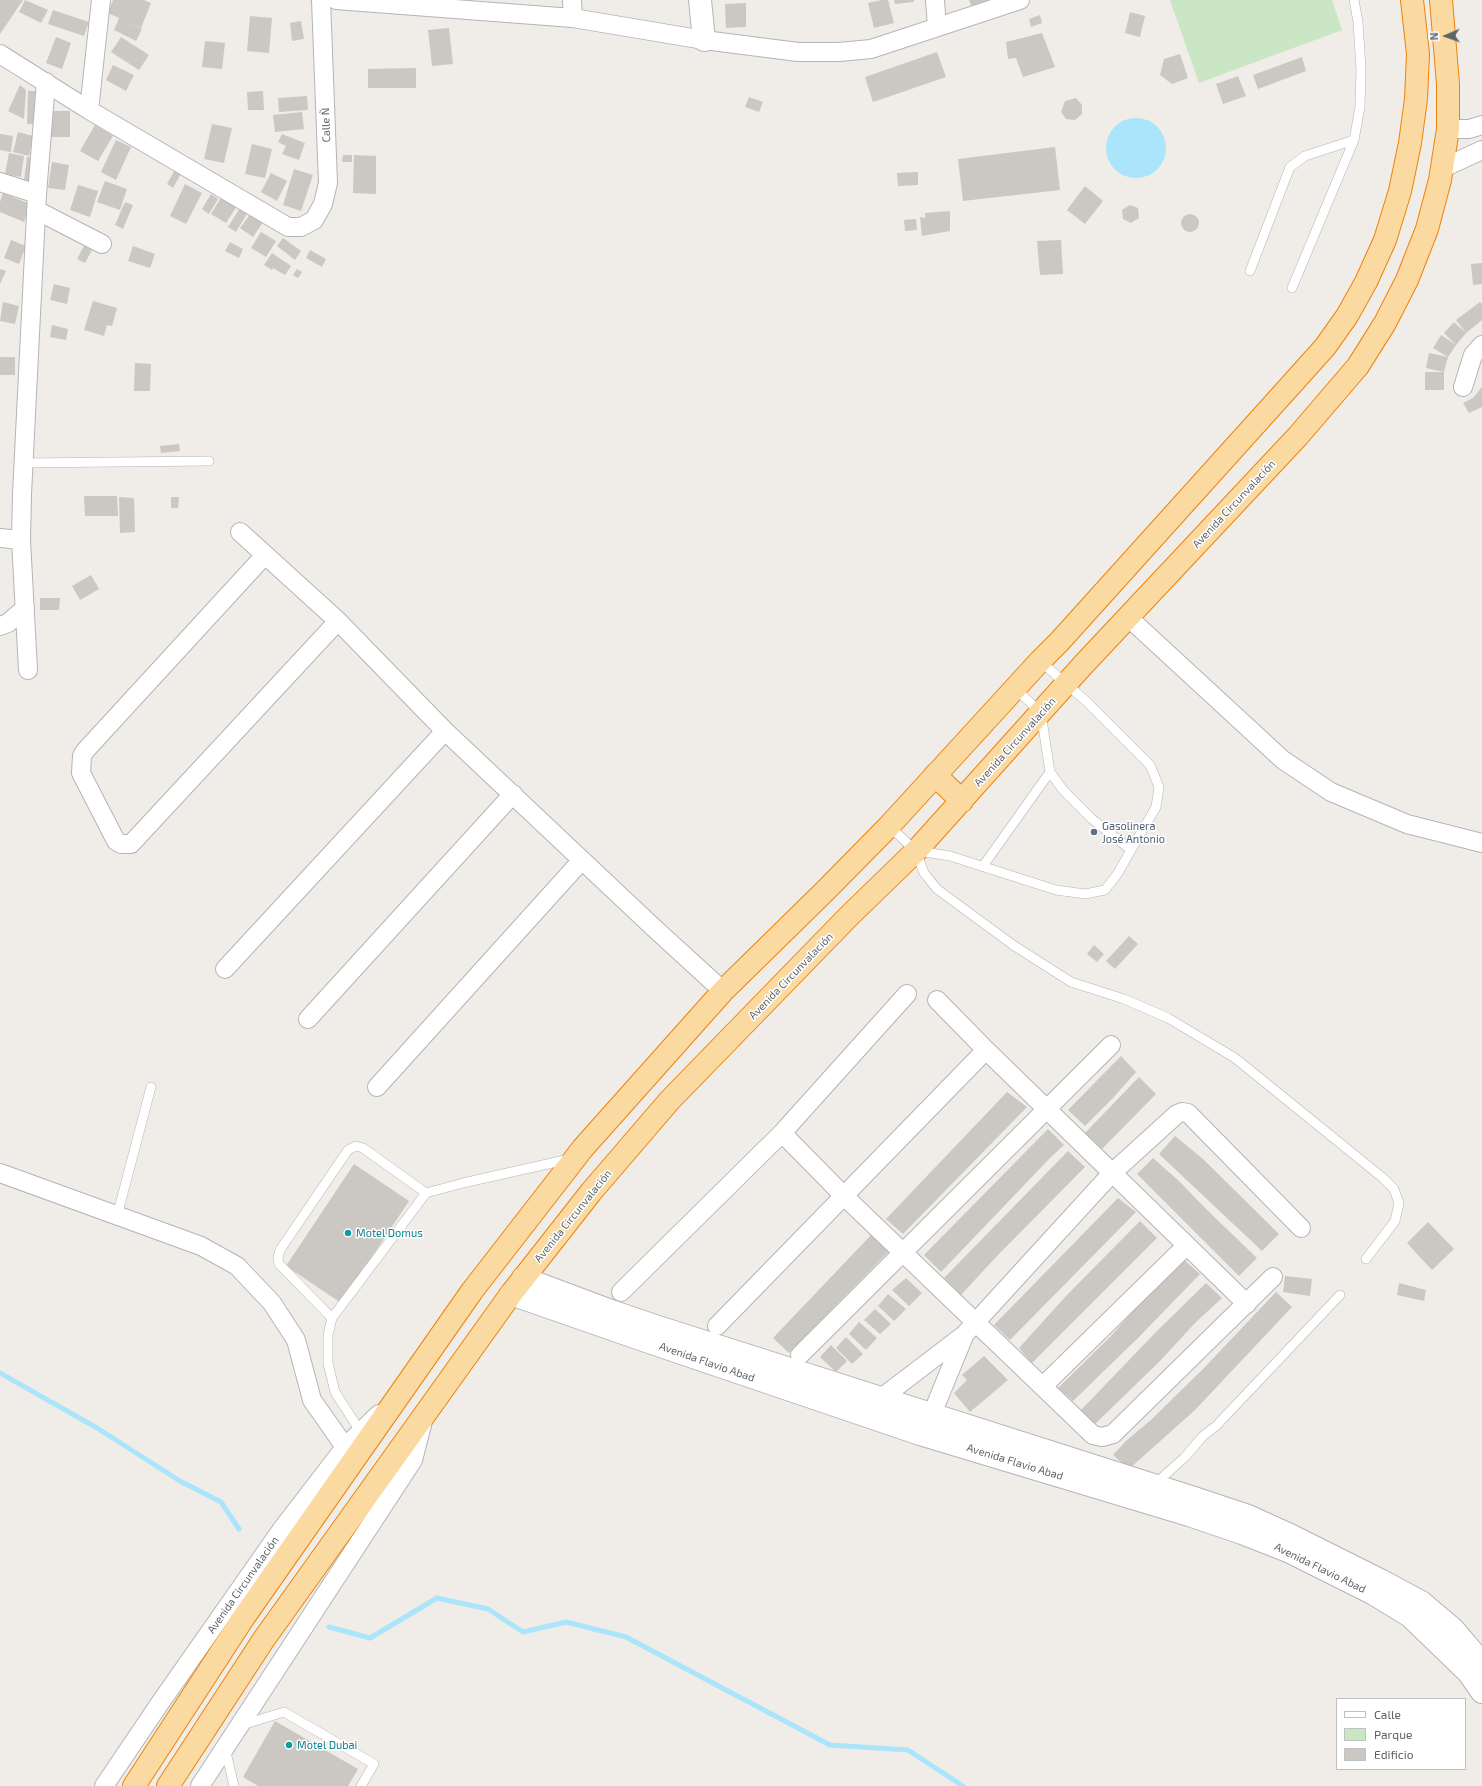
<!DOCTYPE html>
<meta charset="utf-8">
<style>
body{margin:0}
#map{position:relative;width:1482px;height:1786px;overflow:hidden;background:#f0ece7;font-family:"Exo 2",sans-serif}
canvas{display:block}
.legend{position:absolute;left:1336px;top:1698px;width:130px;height:72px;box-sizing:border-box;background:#fff;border:1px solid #bfc1c2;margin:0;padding:5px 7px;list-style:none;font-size:12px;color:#5e6366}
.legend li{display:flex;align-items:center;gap:8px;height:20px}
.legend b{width:20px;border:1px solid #bfc1c2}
.north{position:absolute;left:1426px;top:16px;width:40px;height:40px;-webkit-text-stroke:3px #fff;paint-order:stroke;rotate:268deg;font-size:11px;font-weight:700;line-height:16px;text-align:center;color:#5e6366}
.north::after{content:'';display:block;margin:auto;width:14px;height:18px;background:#5e6366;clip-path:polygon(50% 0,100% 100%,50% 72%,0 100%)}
</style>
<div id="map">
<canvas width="1482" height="1786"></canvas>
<ul class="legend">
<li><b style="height:5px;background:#fff"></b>Calle</li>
<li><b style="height:11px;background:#cae6c4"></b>Parque</li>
<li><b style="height:11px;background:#cbc7c3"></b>Edificio</li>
</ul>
<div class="north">N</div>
</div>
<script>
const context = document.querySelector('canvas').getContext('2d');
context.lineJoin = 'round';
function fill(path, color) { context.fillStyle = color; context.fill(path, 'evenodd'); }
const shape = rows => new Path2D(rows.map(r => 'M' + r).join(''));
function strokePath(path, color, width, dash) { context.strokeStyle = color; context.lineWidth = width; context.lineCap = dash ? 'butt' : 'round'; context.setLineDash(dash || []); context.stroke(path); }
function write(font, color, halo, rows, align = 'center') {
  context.font = font + ' "Exo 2",sans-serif'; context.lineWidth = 3; context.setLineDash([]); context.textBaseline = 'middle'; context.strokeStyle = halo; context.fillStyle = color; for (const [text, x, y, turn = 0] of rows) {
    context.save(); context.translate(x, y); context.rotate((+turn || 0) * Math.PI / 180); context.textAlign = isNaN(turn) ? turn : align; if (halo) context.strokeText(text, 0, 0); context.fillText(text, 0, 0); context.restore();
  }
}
fill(shape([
 [1170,0,1332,0,1342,30,1199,83]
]), '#cae6c4');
fill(shape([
 '1106 148a30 30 0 1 1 60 0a30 30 0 1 1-60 0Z'
]), '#aae5fc');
strokePath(shape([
 [0,1373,97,1428,180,1481,221,1502,239,1529],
 [329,1627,370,1638,437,1598,488,1609,523,1632,566,1622,626,1637,830,1745,908,1750,963,1786]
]), '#aae5fc', 5);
fill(shape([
 [1,0,23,0,0,34,0,1],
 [25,0,48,10,41,23,19,12],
 [113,0,144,0,151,3,141,28,129,23,142,29,136,41,114,30,119,18,108,13],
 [881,0,888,0,894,23,874,28,868,3],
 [894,0,914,0,914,2,895,4],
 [969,0,991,0,972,8],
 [746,3,746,27,726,28,725,4],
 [53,10,89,22,84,36,48,24],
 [1130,12,1145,16,1140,37,1125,33],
 [1040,15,1042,23,1031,27,1029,19],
 [250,16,272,18,269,53,247,51],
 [301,21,304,39,292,41,290,23],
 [449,28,453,64,432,66,428,30],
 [1042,33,1055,67,1023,77,1016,58,1008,59,1006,42],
 [56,37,71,43,62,69,46,63],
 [121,37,149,55,139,70,111,52],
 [205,41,225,43,222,69,202,67],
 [937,52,946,77,873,102,865,77],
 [1180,54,1188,78,1172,84,1160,75,1164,59],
 [1302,57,1306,71,1258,89,1253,75],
 [113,65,134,75,126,91,106,80],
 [416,68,416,88,368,88,368,69],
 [1238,76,1246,96,1223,104,1216,84],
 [20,85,26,90,24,119,8,111],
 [28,91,39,91,38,124,27,124],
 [263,91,264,110,248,110,247,92],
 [307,96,308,110,279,112,278,98],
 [749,97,763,102,759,112,745,107],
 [1076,98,1082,105,1082,114,1075,120,1066,119,1061,112,1065,101],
 [50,111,70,111,70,137,50,137],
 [302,112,304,129,275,132,273,115],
 [212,124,232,128,224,163,204,159],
 [95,125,113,136,98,161,80,151],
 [18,132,33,136,29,156,13,152],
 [0,134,13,136,11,152,0,150],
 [282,134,305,143,299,160,282,154,286,146,278,142],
 [116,140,131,147,116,180,101,172],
 [252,144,272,149,265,178,245,174],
 [1055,147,1060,190,963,201,958,159],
 [9,153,24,156,21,177,5,174],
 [343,155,352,155,352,162,342,162],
 [354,155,376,156,376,194,353,193],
 [27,157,36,158,34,181,24,180],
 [52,162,69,165,65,190,48,188],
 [177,166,183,170,173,188,167,184],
 [294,169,313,175,301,211,283,205],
 [918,172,918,185,898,186,897,173],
 [271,173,287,181,277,201,261,192],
 [105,181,127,189,120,210,97,202],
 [185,184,202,193,186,224,170,216],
 [78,185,98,191,90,217,70,210],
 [1085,186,1103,201,1085,224,1067,210],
 [3,193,30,204,24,222,0,212,0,202],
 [211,194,218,199,209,214,202,209],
 [222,196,237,206,226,223,211,214],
 [125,202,133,205,123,229,115,225],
 [1130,205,1138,208,1139,218,1131,223,1123,219,1122,210],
 [240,208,248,212,236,232,228,227],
 [950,211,950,231,922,236,920,217,925,218,925,213],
 [251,213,263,222,253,237,240,228],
 '1181 223a9 9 0 1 1 18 0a9 9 0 1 1-18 0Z',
 [916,219,917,230,905,231,904,220],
 [261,232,276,241,266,257,251,248],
 [283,238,301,251,295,260,277,246],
 [11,240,26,246,19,264,4,258],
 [1061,240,1063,274,1040,275,1037,241],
 [230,242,243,249,239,258,225,251],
 [84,246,92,250,85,263,77,259],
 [133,246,155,254,150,268,128,261],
 [310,250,326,259,322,267,306,258],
 [272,253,291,266,285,275,273,268,272,270,264,265],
 [1482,263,1482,284,1473,285,1471,264],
 [0,269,6,271,0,284],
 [297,269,302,272,298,278,293,275],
 [54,284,70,288,67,304,50,300],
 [93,301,117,308,112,326,107,325,104,336,84,330],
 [3,302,19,306,15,324,0,321],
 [1480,302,1482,304,1482,320,1466,333,1456,345,1444,333,1454,322,1466,333,1456,320],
 [52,325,68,329,66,340,50,337],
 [1441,335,1456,345,1448,357,1444,372,1444,390,1425,390,1425,372,1444,372,1426,368,1429,353,1448,357,1433,348],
 [0,357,15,357,15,375,0,375],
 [135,363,151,364,150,391,134,391],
 [1482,387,1482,407,1469,413,1463,403,1473,398],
 [179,444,180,451,161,453,160,446],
 [84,496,117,496,118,516,85,516],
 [119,497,134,498,135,532,120,533],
 [171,497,179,497,178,508,171,508],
 [91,575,99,589,80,600,72,586],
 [40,598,60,598,59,610,40,610],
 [1129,936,1138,944,1115,969,1106,961],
 [1094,945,1104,954,1097,962,1087,954],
 [1121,1056,1136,1072,1112,1099,1085,1126,1068,1110],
 [1139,1077,1156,1094,1102,1149,1085,1133],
 [1007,1092,1027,1107,903,1234,886,1219],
 [1048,1129,1064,1145,1051,1157,941,1272,924,1255],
 [1175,1136,1203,1159,1279,1234,1262,1251,1159,1154],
 [1068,1151,1085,1167,996,1257,961,1295,944,1278],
 [1153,1158,1180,1182,1205,1208,1257,1258,1239,1276,1137,1174],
 [354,1164,409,1201,341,1303,286,1266],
 [1118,1198,1136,1212,1010,1340,994,1325],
 [1140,1221,1157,1238,1032,1363,1019,1348,1066,1296],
 [1428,1222,1454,1249,1432,1270,1407,1243],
 [872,1234,890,1250,789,1353,773,1338],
 [1183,1259,1200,1274,1138,1338,1073,1401,1058,1388,1110,1337,1134,1310],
 [1285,1276,1312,1279,1310,1296,1283,1292],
 [906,1278,922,1293,909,1306,892,1290],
 [1206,1283,1222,1298,1196,1322,1160,1361,1094,1425,1081,1410,1156,1332],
 [1399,1283,1426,1290,1424,1301,1397,1295],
 [1276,1292,1292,1307,1195,1410,1129,1469,1113,1455,1126,1441,1152,1419,1204,1368],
 [888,1294,906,1309,894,1321,878,1306],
 [875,1309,891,1324,880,1334,864,1320],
 [859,1322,877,1338,866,1350,849,1334],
 [846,1337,863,1354,852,1364,836,1348],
 [831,1345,847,1361,836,1372,820,1357],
 [984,1356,1008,1380,970,1412,954,1393,967,1380,962,1375],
 [275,1721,358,1769,348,1786,258,1786,243,1777]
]), '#cbc7c3');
const service = shape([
 [1250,271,1290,167,1305,156,1354,140],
 [1292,288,1354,140,1360,107,1361,69,1358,22,1354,0],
 [24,463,209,461],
 [1040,661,1087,702,1150,765,1159,787,1156,807,1131,850],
 [889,826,916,851,924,873,937,889,1013,945,1071,982,1124,999,1168,1018,1235,1058,1383,1178,1394,1189,1399,1203,1395,1221,1366,1259],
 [918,851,950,856,1056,890,1085,894,1105,890,1118,873,1131,850,1092,819,1063,790,1050,772,1041,713,1015,688],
 [983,866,1050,772],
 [117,1216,151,1087],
 [332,1318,279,1264,278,1257,280,1250,348,1150,356,1146,363,1148,426,1193],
 [360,1431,335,1392,328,1363,328,1335,332,1318,426,1193,463,1183,565,1160,569,1157],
 [1155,1484,1185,1457,1203,1436,1216,1426,1340,1295],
 [242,1725,284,1712,374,1764,361,1786],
 [225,1748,234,1786]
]);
const minor = shape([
 [336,0,573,18,704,40,798,52,839,52,871,49,1020,0],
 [572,0,573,18],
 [935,0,937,27],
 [0,54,89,110,288,227,301,227,314,220,323,204,328,183,321,0],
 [89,110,101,0],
 [1448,129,1469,129,1482,125],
 [1441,169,1482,150],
 [0,182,37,194],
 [36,210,102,244],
 [1463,387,1473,355,1482,345],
 [240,532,338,621,445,731,653,927,723,991],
 [0,538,21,540],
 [265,555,85,751,82,756,81,773,116,841,121,844,131,844,338,621],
 [1128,617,1283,760,1331,792,1407,824,1482,843],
 [0,626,8,623,25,608],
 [28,670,21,540,22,494,37,194,46,82],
 [225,969,445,731],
 [937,1000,986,1050,1247,1304],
 [308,1019,513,794],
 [377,1087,582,860],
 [782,1133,844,1196,1093,1435,1102,1437,1113,1434,1273,1277],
 [0,1173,201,1246,237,1266,272,1303,296,1340,312,1400,345,1447],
 [621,1292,782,1133,907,994],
 [717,1326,986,1050],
 [800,1355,1111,1045],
 [1043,1386,1186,1246],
 [876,1408,880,1399,964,1335,1112,1173,1177,1114,1182,1112,1188,1113,1301,1228],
 [924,1426,932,1414,964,1336],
 [104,1786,160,1703,282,1529,345,1447,379,1414],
 [200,1786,413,1460,423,1421]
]);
const tertiary = shape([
 [700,0,704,40],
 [523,1278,611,1311,655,1326,1194,1498,1248,1516,1292,1536,1382,1581,1421,1602,1454,1630,1482,1663],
 [511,1294,649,1342,920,1434,1189,1515,1242,1533,1288,1551,1374,1594,1410,1616,1468,1672,1482,1692]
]);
const trunk = shape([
 [935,775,962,801],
 [134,1786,244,1617,472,1291,583,1148,723,991,826,890,889,826,1040,661,1060,641,1290,386,1325,347,1347,316,1366,282,1385,240,1400,191,1410,143,1416,99,1418,54,1412,0],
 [168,1786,264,1639,511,1294,591,1192,670,1100,849,916,916,851,1083,665,1298,436,1358,366,1385,323,1407,280,1427,229,1440,180,1448,129,1448,84,1441,0]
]);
strokePath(service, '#b2b5b8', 10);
strokePath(minor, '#b2b5b8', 20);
strokePath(tertiary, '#b2b5b8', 24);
strokePath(trunk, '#ef8208', 24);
strokePath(service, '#fff', 9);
strokePath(minor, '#fff', 18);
strokePath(tertiary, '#fff', 22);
strokePath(trunk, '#fbdaa2', 22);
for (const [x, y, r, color] of [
 [1094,832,4,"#5c6f8a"],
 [348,1233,4,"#0f9aa8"],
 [289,1745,4,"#0f9aa8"]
]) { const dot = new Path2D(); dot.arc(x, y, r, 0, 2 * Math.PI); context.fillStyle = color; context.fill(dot); strokePath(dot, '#fff', 1.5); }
write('11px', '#5e6366', '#fff', [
 ["Calle Ñ",326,125,-92],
 ["Avenida Circunvalación",1234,504,-47],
 ["Avenida Circunvalación",1015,742,-48],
 ["Avenida Circunvalación",791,976,-46],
 ["Avenida Circunvalación",573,1216,-51],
 ["Avenida Flavio Abad",707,1362,19],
 ["Avenida Flavio Abad",1015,1462,17],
 ["Avenida Flavio Abad",1320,1568,26],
 ["Avenida Circunvalación",243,1585,-55]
]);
write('11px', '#4e5e75', '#fff', [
 ["Gasolinera",1102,826],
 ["José Antonio",1102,839]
], 'left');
write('11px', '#0d838f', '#fff', [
 ["Motel Domus",356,1233],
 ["Motel Dubai",297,1745]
], 'left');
</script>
